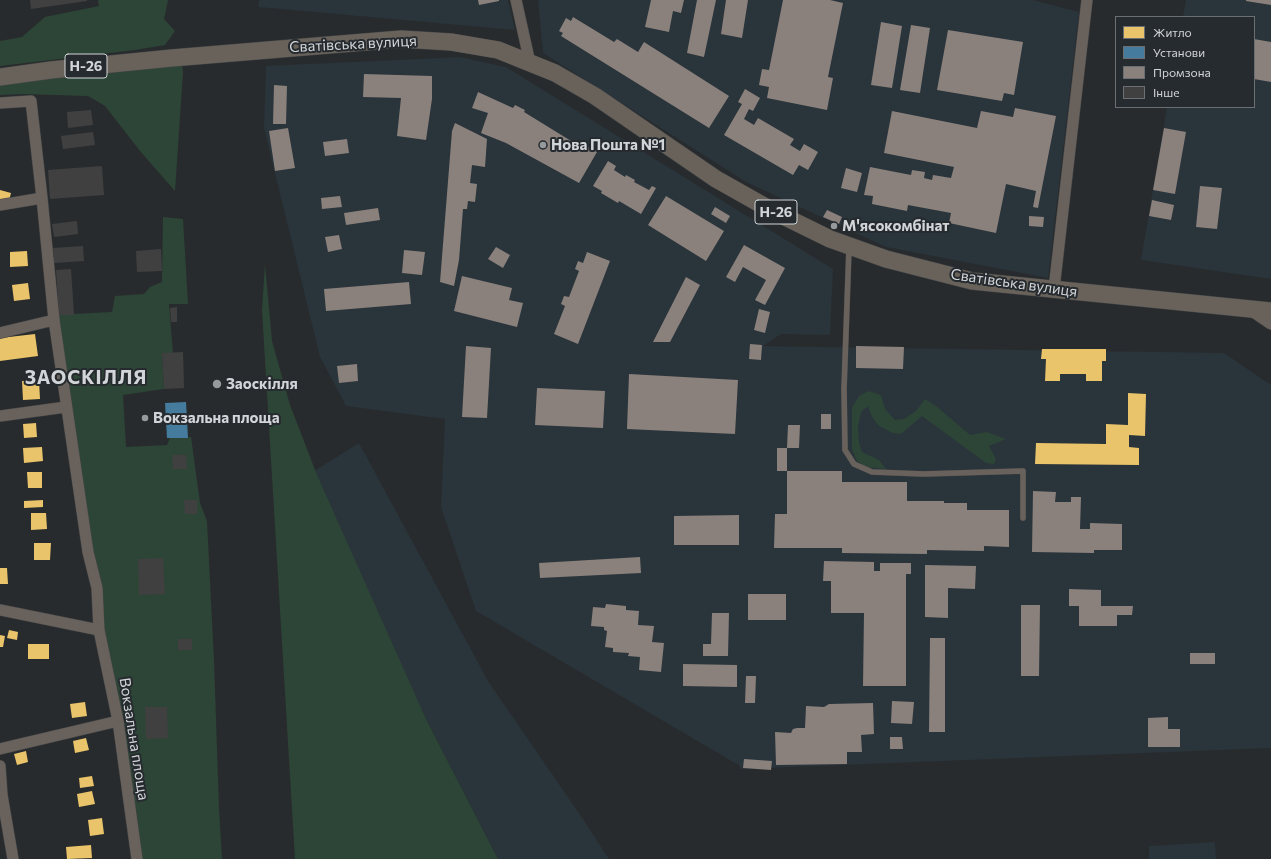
<!DOCTYPE html>
<meta charset="utf-8">
<style>
body{margin:0}
#map{position:relative;width:1271px;height:859px;overflow:hidden;background:#282b2d;font-family:Commissioner,sans-serif}
canvas{display:block}
.legend{position:absolute;left:1115px;top:16px;width:140px;height:92px;box-sizing:border-box;background:#262b2f;border:1px solid #6b6f73;margin:0;padding:5px 7px;list-style:none;font-size:12px;color:#d2d5d8}
.legend li{display:flex;align-items:center;gap:8px;height:20px}
.legend b{width:20px;border:1px solid #6b6f73}
</style>
<div id="map">
<canvas width="1271" height="859"></canvas>
<ul class="legend">
<li><b style="height:11px;background:#e9c46a"></b>Житло</li>
<li><b style="height:11px;background:#457b9d"></b>Установи</li>
<li><b style="height:11px;background:#8a817c"></b>Промзона</li>
<li><b style="height:11px;background:#404040"></b>Інше</li>
</ul>
</div>
<script>
const context = document.querySelector('canvas').getContext('2d');
context.lineJoin = 'round';
function fill(path, color) { context.fillStyle = color; context.fill(path, 'evenodd'); }
const shape = rows => new Path2D(rows.map(r => 'M' + r).join(''));
function strokePath(path, color, width, dash) { context.strokeStyle = color; context.lineWidth = width; context.lineCap = dash ? 'butt' : 'round'; context.setLineDash(dash || []); context.stroke(path); }
function write(font, color, halo, rows, align = 'center') {
  context.font = font + ' Commissioner,sans-serif'; context.lineWidth = 4; context.setLineDash([]); context.textBaseline = 'middle'; context.strokeStyle = halo; context.fillStyle = color; for (const [text, x, y, turn = 0] of rows) {
    context.save(); context.translate(x, y); context.rotate((+turn || 0) * Math.PI / 180); context.textAlign = isNaN(turn) ? turn : align; if (halo) context.strokeText(text, 0, 0); context.fillText(text, 0, 0); context.restore();
  }
}
fill(shape([
 [259,0,508,0,515,30,258,7],
 [538,0,1033,0,1079,12,1048,278,886,247,746,182,543,53],
 [1186,0,1271,0,1271,279,1141,260,1167,107,1254,107,1254,17,1183,17],
 [460,57,506,67,833,269,830,335,781,334,763,346,1224,353,1271,385,1271,748,740,769,740,766,476,611,441,507,445,419,346,406,320,357,264,128,266,66],
 [359,443,488,681,585,822,609,859,498,859,423,713,298,481],
 [1215,842,1216,859,1149,859,1149,846]
]), '#2a343b');
fill(shape([
 [98,0,168,0,164,19,175,31,165,45,135,50,0,66,0,41,22,37,45,17,99,6],
 [182,63,183,72,175,191,140,151,105,106,88,96,22,94,0,95,0,84],
 [163,217,183,219,188,304,169,304,173,353,162,353,164,389,123,395,126,447,167,445,170,438,191,437,200,503,207,521,214,661,219,808,222,859,137,859,53,315,112,312,115,296,144,294,150,287,162,282],
 [265,264,272,341,290,405,317,475,426,719,498,859,295,859,262,310],
 [869,391,881,395,885,409,895,420,904,419,916,411,925,399,936,406,970,435,987,432,1006,439,989,446,996,459,994,464,986,463,922,416,901,434,893,433,879,426,872,417,868,406,861,412,858,427,859,443,862,452,879,460,886,469,866,467,857,461,852,449,852,408,859,396]
]), '#2d4536');
fill(shape([
 [0,190,11,193,9,201,0,199],
 [27,251,28,266,10,267,10,252],
 [28,283,30,299,14,301,12,285],
 [35,334,38,356,0,361,0,338],
 [1042,349,1106,349,1106,361,1102,361,1102,381,1086,381,1086,374,1060,374,1060,381,1045,381,1046,359,1041,359],
 [39,380,40,399,23,400,22,381],
 [1128,393,1146,394,1145,436,1129,435,1129,447,1139,448,1139,465,1035,464,1036,443,1106,444,1106,424,1128,425],
 [36,423,37,437,24,438,23,424],
 [42,447,43,461,24,463,23,448],
 [27,472,42,472,42,488,28,488],
 [43,500,43,507,24,508,24,501],
 [31,513,46,513,47,529,31,530],
 [34,543,51,543,50,560,34,560],
 [0,568,7,568,8,584,0,584],
 [9,630,18,632,17,640,7,638],
 [0,635,5,636,3,647,0,647],
 [28,644,49,644,49,659,28,659],
 [85,702,87,716,72,718,70,704],
 [86,738,89,750,75,753,73,741],
 [26,751,28,762,17,765,14,754],
 [92,776,94,786,80,788,79,778],
 [92,791,95,804,79,807,77,794],
 [102,818,104,834,90,836,88,820],
 [91,845,92,858,67,859,66,847]
]), '#e9c46a');
fill(shape([
 [186,402,188,438,167,438,165,403]
]), '#457b9d');
fill(shape([
 [478,0,499,0,499,1,479,5],
 [651,0,684,0,681,13,673,11,669,32,645,27],
 [697,0,716,0,704,57,687,53],
 [726,0,748,0,742,38,721,34],
 [783,0,830,0,843,3,828,77,833,78,827,110,767,98,769,87,759,85,762,69,769,70],
 [1246,0,1271,0,1271,5,1246,1],
 [573,17,614,42,617,39,638,52,644,42,729,96,709,128,561,36,563,33,559,31,566,18,571,21],
 [881,22,902,26,892,88,871,85],
 [911,25,930,28,920,93,900,90],
 [948,30,1023,42,1014,95,1004,93,1002,101,937,90],
 [1254,39,1271,42,1271,82,1254,79],
 [364,74,432,76,432,99,426,140,397,136,401,98,363,97],
 [274,85,287,86,286,124,273,124],
 [745,89,760,98,753,111,749,109,744,119,754,125,758,118,794,139,790,145,800,151,804,144,818,152,808,170,799,165,793,175,724,135,742,104,738,102],
 [478,92,513,108,515,105,525,110,524,112,576,144,578,141,597,152,579,183,506,143,481,133,488,113,472,108],
 [1015,108,1056,116,1038,208,1033,207,1036,191,1006,184,996,233,949,223,951,213,908,205,907,211,872,204,873,196,864,195,870,167,911,175,912,170,925,172,924,178,932,180,933,175,951,178,954,167,884,153,892,111,977,128,981,111,1013,117],
 [455,123,487,139,485,167,472,165,470,183,477,184,475,202,468,201,467,209,463,209,459,260,454,286,440,282,452,131],
 [288,128,295,168,275,171,269,131],
 [1164,128,1186,132,1175,194,1153,190],
 [347,139,349,153,325,156,323,142],
 [608,161,616,166,614,170,625,177,626,175,635,180,634,182,649,190,652,186,656,188,641,214,619,201,618,203,601,193,602,191,593,186],
 [846,168,862,173,857,192,841,188],
 [1200,186,1222,188,1217,229,1196,227],
 [340,196,342,207,322,209,321,198],
 [666,196,724,231,706,261,648,225],
 [1152,200,1174,205,1171,220,1149,216],
 [715,207,730,216,726,223,711,214],
 [378,208,380,220,346,225,344,213],
 [827,210,842,217,839,224,823,217],
 [1029,216,1044,217,1043,227,1029,226],
 [339,235,342,249,328,252,325,237],
 [744,245,785,268,765,305,755,300,766,280,743,267,735,282,726,277],
 [496,247,510,255,503,268,488,259],
 [404,250,425,252,422,275,402,273],
 [587,252,610,261,578,344,554,334,565,306,561,304,564,296,569,297,579,271,575,269,578,261,583,263],
 [462,276,512,288,509,300,523,303,517,327,454,311],
 [686,277,700,285,670,342,653,342],
 [409,282,411,304,326,311,324,289],
 [759,309,770,312,765,333,754,330],
 [750,344,762,345,761,360,749,359],
 [466,346,491,348,487,418,462,417],
 [856,346,904,347,903,369,856,368],
 [357,364,358,381,339,383,337,366],
 [629,374,738,380,735,434,627,429],
 [537,388,605,391,603,428,535,425],
 [821,414,831,414,831,429,821,429],
 [788,425,800,425,799,448,787,448],
 [777,448,787,448,787,471,842,471,842,482,907,482,907,501,944,501,944,503,967,503,967,510,1009,510,1009,547,984,546,984,551,927,550,927,554,842,553,842,548,774,548,775,514,787,514,787,471,777,471],
 [1033,491,1056,492,1055,502,1071,502,1071,497,1081,497,1080,529,1090,529,1090,523,1122,524,1122,550,1094,550,1094,553,1032,552],
 [739,515,739,545,674,545,674,516],
 [640,557,641,573,540,578,539,563],
 [824,561,874,562,874,571,880,571,880,563,911,563,911,574,906,574,906,686,863,686,864,613,831,613,831,581,823,581],
 [925,565,976,566,975,589,948,588,948,618,925,617],
 [1069,589,1101,590,1101,606,1133,606,1132,615,1117,615,1117,626,1079,626,1079,606,1069,606],
 [748,594,786,594,786,620,748,620],
 [606,604,626,606,626,610,639,611,638,625,654,626,652,642,664,643,661,672,639,670,640,657,628,656,629,653,613,652,613,648,605,647,607,631,604,630,604,627,591,626,593,607,605,608],
 [1021,605,1040,605,1039,676,1021,676],
 [712,613,729,613,728,656,703,656,703,644,711,644],
 [930,638,945,638,945,732,929,732],
 [1190,653,1215,653,1215,664,1190,664],
 [683,664,737,665,737,687,683,686],
 [746,676,756,676,755,703,745,703],
 [892,701,914,702,912,724,891,723],
 [873,703,874,734,861,735,862,752,847,752,847,764,776,765,775,732,791,733,793,729,797,728,805,728,806,706,824,707,829,704],
 [1168,717,1168,729,1180,729,1180,747,1148,747,1148,718],
 [890,737,902,737,903,749,890,749],
 [744,759,772,761,771,770,743,768]
]), '#8a817c');
fill(shape([
 [30,0,87,0,87,1,31,9],
 [91,110,93,125,68,128,67,112],
 [93,132,95,145,63,149,61,136],
 [102,166,104,195,50,199,48,170],
 [77,221,78,234,54,237,52,224],
 [83,246,84,261,54,263,53,248],
 [161,249,162,271,137,272,136,251],
 [71,269,74,315,59,315,56,270],
 [177,307,177,322,171,322,170,308],
 [183,352,184,388,164,389,162,353],
 [172,455,186,455,187,469,173,469],
 [184,500,197,500,197,514,185,514],
 [163,558,165,594,139,595,138,559],
 [178,639,192,639,192,650,178,650],
 [145,707,167,707,168,738,146,739]
]), '#404040');
const service = shape([
 [849,248,844,389,845,450,854,464,872,472,924,474,1023,471,1023,518]
]);
const minor = shape([
 [516,0,530,63],
 [0,103,31,101,42,198,54,320,88,552,97,588,99,630,118,721,137,859],
 [0,205,42,198],
 [1054,289,1087,0],
 [0,333,54,320],
 [0,416,66,407],
 [0,610,99,630],
 [0,749,118,721],
 [0,766,2,795,13,859]
]);
const tertiary = shape([
 [1252,310,1271,323]
]);
const primary = shape([
 [0,77,51,70,172,58,401,39,451,42,498,50,555,73,595,96,716,179,771,210,830,239,886,259,972,281,1271,311]
]);
strokePath(service, '#444648', 6);
strokePath(minor, '#444648', 12);
strokePath(tertiary, '#444648', 14);
strokePath(primary, '#444648', 18);
strokePath(service, '#69615b', 5.5);
strokePath(minor, '#69615b', 11);
strokePath(tertiary, '#69615b', 13);
strokePath(primary, '#69625b', 17);
for (const [x, y, r, color] of [
 [543,145,4,"#969a9c"],
 [834,226,4,"#969a9c"],
 [217,384,5,"#969a9c"],
 [145,418,4,"#969a9c"]
]) { const dot = new Path2D(); dot.arc(x, y, r, 0, 2 * Math.PI); context.fillStyle = color; context.fill(dot); strokePath(dot, '#262b2f', 1.5); }
for (const [x, y, w] of [
 [86,66,42],
 [776,212,42]
]) { const box = new Path2D(); box.roundRect(x - w / 2, y - 12, w, 24, 3); context.fillStyle = '#262b2f'; context.fill(box); strokePath(box, '#d2d5d8', 1); }
write('bold 14px', '#d2d5d8', null, [
 ["Н-26",86,66],
 ["Н-26",776,212]
]);
write('15px', '#d2d5d8', '#262b2f', [
 ["Сватівська вулиця",353,44,-3],
 ["Сватівська вулиця",1014,283,8],
 ["Вокзальна площа",134,739,81]
]);
write('bold 15px', '#d2d5d8', '#262b2f', [
 ["Нова Пошта №1",551,145],
 ["М'ясокомбінат",842,226],
 ["Заоскiлля",226,384],
 ["Вокзальна площа",153,418]
], 'left');
context.letterSpacing = '1px';
write('bold 19px', '#d2d5d8', '#262b2f', [
 ["ЗАОСКIЛЛЯ",86,378]
]);
context.letterSpacing = '0px';
</script>
